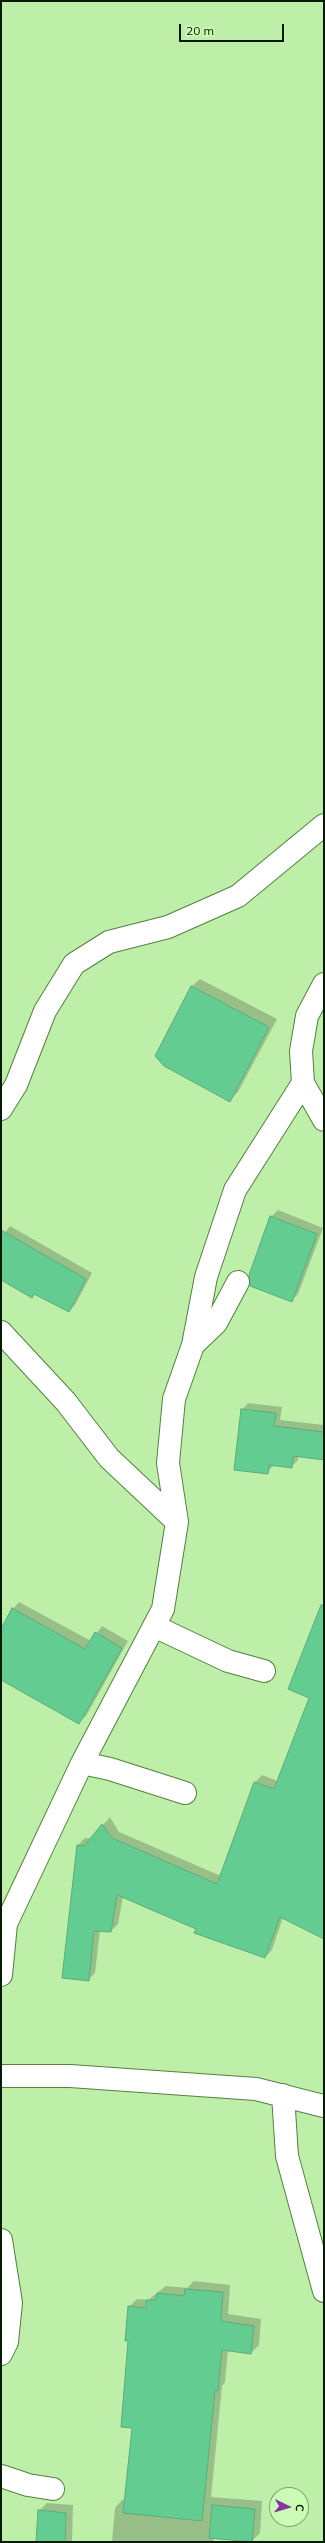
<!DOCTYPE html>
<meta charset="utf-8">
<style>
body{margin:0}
#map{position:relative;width:325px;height:2543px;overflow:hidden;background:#beefa9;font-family:Mulish,sans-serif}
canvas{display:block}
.frame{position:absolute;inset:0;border:2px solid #081a02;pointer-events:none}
.north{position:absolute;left:269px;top:2487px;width:40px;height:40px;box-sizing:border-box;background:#cbfcb6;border:1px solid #7da26e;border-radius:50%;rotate:95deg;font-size:11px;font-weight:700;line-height:16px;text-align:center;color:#081a02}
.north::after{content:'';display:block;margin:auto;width:14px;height:18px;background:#8734a3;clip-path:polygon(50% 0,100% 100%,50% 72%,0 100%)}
.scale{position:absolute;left:179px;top:24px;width:105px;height:18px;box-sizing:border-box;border:2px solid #081a02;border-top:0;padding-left:5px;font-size:12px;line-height:14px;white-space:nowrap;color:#081a02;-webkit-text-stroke:3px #cbfcb6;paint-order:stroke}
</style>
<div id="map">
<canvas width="325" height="2543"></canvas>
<div class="frame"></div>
<div class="north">С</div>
<div class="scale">20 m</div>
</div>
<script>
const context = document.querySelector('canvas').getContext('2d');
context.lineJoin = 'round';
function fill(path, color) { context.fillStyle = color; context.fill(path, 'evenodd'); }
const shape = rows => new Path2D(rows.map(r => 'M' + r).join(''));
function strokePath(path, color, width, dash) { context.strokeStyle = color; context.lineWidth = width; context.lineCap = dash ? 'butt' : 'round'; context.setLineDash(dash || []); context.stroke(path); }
fill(shape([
 [200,979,277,1019,238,1092,230,1100,156,1055,192,986],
 [278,1210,323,1228,298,1294,291,1301,271,1217],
 [10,1226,92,1273,75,1305,69,1311,35,1293,32,1296,1,1279,1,1238],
 [248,1403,282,1407,280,1420,324,1425,324,1459,298,1456,298,1460,291,1467,274,1465,267,1473,242,1410],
 [19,1602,91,1641,102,1626,128,1641,86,1716,79,1722,1,1680,1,1631,13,1609],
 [324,1607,324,1937,283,1917,272,1950,265,1957,123,1896,118,1924,111,1931,100,1930,95,1973,88,1980,63,1977,78,1845,85,1838,91,1839,110,1817,119,1832,221,1876,255,1782,262,1775,278,1781,310,1697],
 [194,2281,230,2285,228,2314,261,2319,259,2345,251,2353,228,2350,225,2382,222,2386,211,2497,262,2501,260,2533,252,2541,214,2538,213,2542,112,2542,115,2508,122,2500,126,2500,133,2427,129,2307,137,2299,148,2300,166,2286,187,2288],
 [47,2503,73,2505,72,2542,37,2542,39,2511]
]), '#0003');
const building = shape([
 [191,986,269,1027,230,1102,164,1066,155,1056,191,986],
 [270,1216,317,1234,292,1302,250,1286,249,1275,270,1216],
 [1,1230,86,1279,69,1312,34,1294,32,1298,1,1280,1,1230],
 [241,1409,276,1413,274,1426,324,1432,324,1460,293,1456,292,1468,269,1465,268,1474,234,1470,241,1409],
 [321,1605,324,1605,324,1939,280,1917,265,1958,194,1933,196,1929,117,1895,111,1932,94,1931,89,1981,62,1978,77,1845,84,1846,102,1824,112,1838,217,1884,254,1782,274,1789,309,1698,288,1689,321,1605],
 [12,1608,85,1649,95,1632,122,1648,79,1724,1,1680,1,1629,12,1608],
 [185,2289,223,2292,221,2321,254,2326,251,2354,222,2350,218,2391,215,2391,202,2521,123,2513,132,2428,121,2427,128,2341,125,2341,128,2306,146,2308,146,2300,156,2300,157,2293,184,2296,185,2289],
 [212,2505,255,2509,252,2542,209,2538,212,2505],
 [38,2510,66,2513,65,2542,36,2542,38,2510]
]);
fill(building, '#63cc91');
strokePath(building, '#5cab7d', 1);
const minor = shape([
 [324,984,307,1016,301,1051,303,1083,324,1120],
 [1,1109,16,1085,45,1011,74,964,109,942,168,927,238,896,324,825],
 [1,1332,66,1402,109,1458,177,1522],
 [193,1345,216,1323,238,1282],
 [154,1626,228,1661,264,1671],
 [82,1763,110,1769,185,1793],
 [1,1975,6,1924,82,1763,163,1609,177,1522,168,1463,174,1399,193,1345,206,1277,235,1190,303,1083],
 [1,2076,70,2076,256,2089,324,2106],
 [283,2095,287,2156,324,2291],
 [1,2240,11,2303,7,2342,1,2354],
 [1,2476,28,2485,53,2489]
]);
strokePath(minor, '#54803f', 24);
strokePath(minor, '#fff', 22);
</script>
